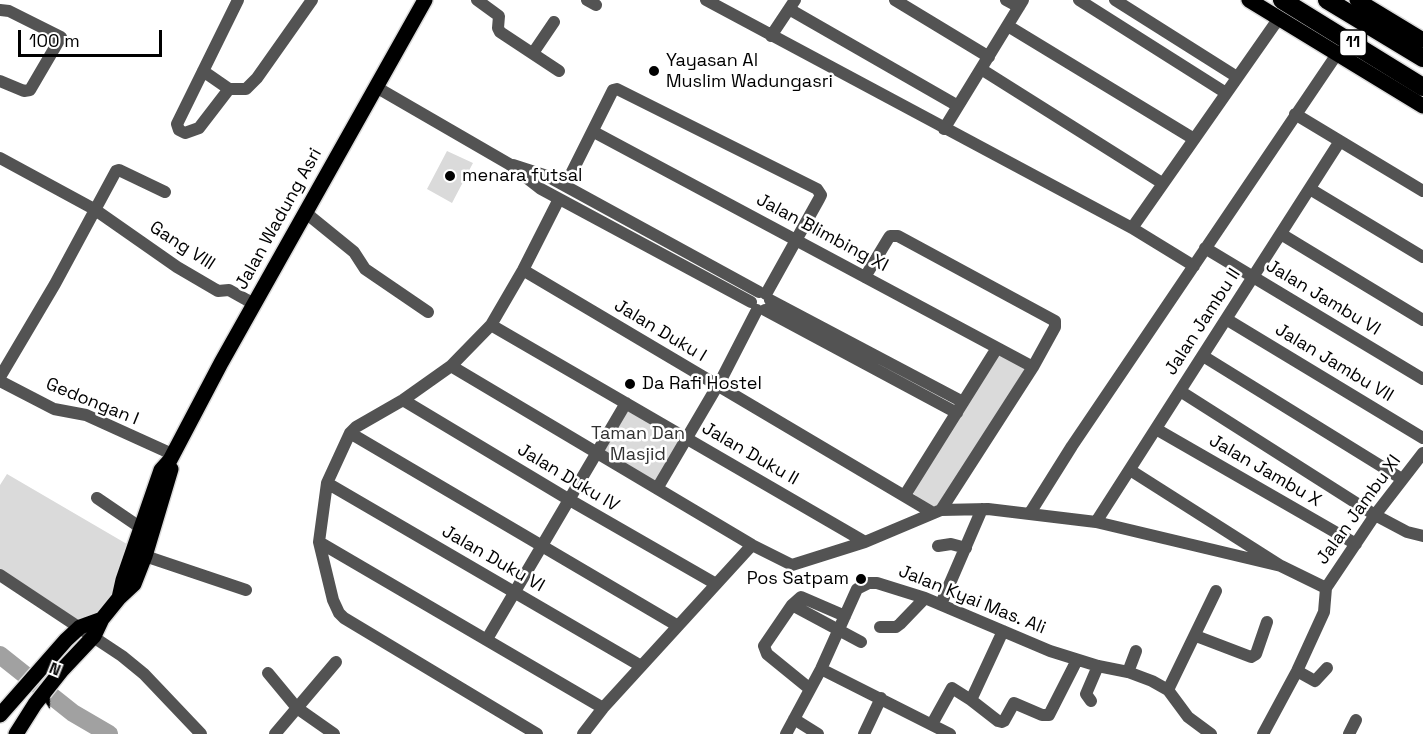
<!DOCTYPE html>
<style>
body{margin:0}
#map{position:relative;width:1423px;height:734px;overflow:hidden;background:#fff;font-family:"Space Grotesk",sans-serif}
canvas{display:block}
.north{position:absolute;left:18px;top:656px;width:60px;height:60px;-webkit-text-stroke:4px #fff;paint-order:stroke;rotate:22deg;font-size:16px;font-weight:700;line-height:24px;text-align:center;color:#000}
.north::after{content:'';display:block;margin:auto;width:21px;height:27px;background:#000;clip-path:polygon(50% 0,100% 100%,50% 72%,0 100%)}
.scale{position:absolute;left:18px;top:30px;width:144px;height:27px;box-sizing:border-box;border:3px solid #000;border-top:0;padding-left:8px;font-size:18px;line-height:21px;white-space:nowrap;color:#000;-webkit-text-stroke:4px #fff;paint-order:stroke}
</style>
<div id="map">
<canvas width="1423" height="734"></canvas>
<div class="north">N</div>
<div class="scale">100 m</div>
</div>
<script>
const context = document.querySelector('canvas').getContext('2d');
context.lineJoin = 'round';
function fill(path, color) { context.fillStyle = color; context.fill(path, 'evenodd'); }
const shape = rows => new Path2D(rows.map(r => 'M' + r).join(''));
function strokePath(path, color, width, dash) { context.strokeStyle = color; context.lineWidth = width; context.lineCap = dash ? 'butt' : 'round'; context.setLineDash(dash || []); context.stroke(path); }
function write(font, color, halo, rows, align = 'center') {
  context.font = font + ' "Space Grotesk",sans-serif'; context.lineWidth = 5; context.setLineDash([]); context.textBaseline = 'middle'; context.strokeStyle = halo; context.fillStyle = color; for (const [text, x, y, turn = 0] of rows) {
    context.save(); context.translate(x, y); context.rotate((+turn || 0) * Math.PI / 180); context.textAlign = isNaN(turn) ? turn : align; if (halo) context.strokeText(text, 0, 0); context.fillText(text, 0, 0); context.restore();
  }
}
fill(shape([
 [447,151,473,163,452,203,427,189],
 [998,353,1027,368,937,509,922,502,911,491],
 [625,408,683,441,656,483,601,452],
 [7,474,132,547,121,581,101,615,82,623,0,571,0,485]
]), '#dadada');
strokePath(shape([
 [0,655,73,713,109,734]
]), '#a1a1a1', 18);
const major = shape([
 [1249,0,1423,106],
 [1357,0,1423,40],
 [119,598,123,580,161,470,170,460,221,363,425,0],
 [0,715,66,640,80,627,102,619],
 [16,734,35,704,62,670,94,636,102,619,119,598,134,584,145,556,171,469]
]);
const highway = shape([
 [1282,0,1423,87],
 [1327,0,1423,58]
]);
strokePath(major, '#dbdbdb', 18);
strokePath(highway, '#dbdbdb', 21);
strokePath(shape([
 [477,0,499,16,498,28,500,32,559,71],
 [587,0,596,5],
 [706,0,1132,228,1194,266],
 [895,0,989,57],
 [1006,0,1019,7],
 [1079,0,1226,93],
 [1115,0,1237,77],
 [789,9,958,106],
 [0,10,9,11,61,37,30,90,24,91,0,81],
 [1008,26,1194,139],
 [771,36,795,0],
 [533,53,554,22],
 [981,69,1162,183],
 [203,71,229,89,246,89,257,78,312,0],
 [376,87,509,164,541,189,751,302],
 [229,89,199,128,185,133,179,130,177,124,238,0],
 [1295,114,1423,191],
 [944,129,1023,0],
 [594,132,1033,367],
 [0,158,94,209,177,267,218,291,229,290,254,304],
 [513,165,547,176,759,292],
 [565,186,613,90,617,89,817,189,821,195,819,199,766,294],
 [1310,189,1423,257],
 [306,213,354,252,365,269,428,312],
 [1132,228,1279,18],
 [1281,234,1423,320],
 [1205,248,1423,379],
 [523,270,933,513],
 [865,277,888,239,890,236,898,236,1055,321,1055,327,1033,367,941,510],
 [770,300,963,402],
 [765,310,957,413],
 [1226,319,1423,438],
 [491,325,865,542],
 [1203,356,1402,479],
 [451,366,752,545,792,565,865,542,941,510,988,509,1096,522,1281,566],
 [0,377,55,284,116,171,119,170,165,192],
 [0,381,54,409,86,415,172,454],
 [1180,391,1375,515,1407,532,1423,536],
 [403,400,568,499,716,584],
 [1156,429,1356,544],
 [350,433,678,626],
 [1130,470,1281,566,1326,588],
 [327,483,641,666],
 [658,487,722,378,757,310],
 [905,495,997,348],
 [97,498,141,528],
 [1030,513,1072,446,1337,54],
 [1096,522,1340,141],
 [319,542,603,708],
 [938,546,951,544,966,548],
 [145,556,246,590],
 [0,575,122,656,144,674,201,734],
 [1326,588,1375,515,1423,453],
 [941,604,982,509],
 [792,605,861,642],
 [880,627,896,627,900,624,925,598],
 [1003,631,971,700,998,721,1002,722,1004,721,1014,703,1042,715,1049,715,1077,660],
 [1196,636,1251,657,1256,654,1267,622],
 [487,639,626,403],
 [821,669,950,734],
 [1297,671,1315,681,1327,668],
 [1128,672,1136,651],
 [268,673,297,708,334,734],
 [810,689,767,654,764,646,792,605,801,597,845,616],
 [1168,690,1216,591],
 [1091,701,1086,694,1098,666],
 [794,719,818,734],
 [932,724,952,688,971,700],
 [275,734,336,662],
 [537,734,344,618,339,613,333,600,319,542,327,483,350,433,356,427,403,400,451,366,491,325,523,270,559,199],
 [583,734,603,708,752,545],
 [786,734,821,669,857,589,869,583,877,583,925,598,1050,651,1098,666,1128,672,1152,681,1168,690,1188,717,1211,734],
 [864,734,881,698],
 [1263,734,1297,671,1324,612,1326,588],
 [1349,734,1356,720]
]), '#535353', 12);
strokePath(major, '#000', 15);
strokePath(highway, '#000', 18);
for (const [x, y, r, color] of [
 [654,71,6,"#000"],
 [450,176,6,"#000"],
 [630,384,6,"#000"],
 [861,579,6,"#000"]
]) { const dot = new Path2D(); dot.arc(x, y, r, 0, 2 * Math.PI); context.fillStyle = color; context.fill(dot); strokePath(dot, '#fff', 2); }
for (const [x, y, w] of [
 [1353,43,27]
]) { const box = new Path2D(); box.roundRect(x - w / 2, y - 13, w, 26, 4.5); context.fillStyle = '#fff'; context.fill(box); strokePath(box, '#000', 1.5); }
write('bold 16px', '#000', null, [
 ["11",1353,43]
]);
write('18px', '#000', '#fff', [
 ["Yayasan Al",666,61],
 ["Muslim Wadungasri",666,82],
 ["menara futsal",462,176],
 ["Da Rafi Hostel",642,384],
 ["Pos Satpam",849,579,"right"]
], 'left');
write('18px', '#000', '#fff', [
 ["Jalan Wadung Asri",279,219,-61],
 ["Jalan Blimbing XI",822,233,28],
 ["Gang VIII",182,246,33],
 ["Jalan Jambu VI",1323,298,31],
 ["Jalan Jambu II",1203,322,-57],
 ["Jalan Duku I",660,331,31],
 ["Jalan Jambu VII",1334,363,31],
 ["Gedongan I",92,402,22],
 ["Jalan Duku II",750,454,30],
 ["Jalan Jambu X",1265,471,30],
 ["Jalan Duku IV",568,478,31],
 ["Jalan Jambu XI",1359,510,-54],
 ["Jalan Duku VI",493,559,30],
 ["Jalan Kyai Mas. Ali",972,600,22]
]);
write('18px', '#313131', '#fff', [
 ["Taman Dan",638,434],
 ["Masjid",638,455]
]);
</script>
